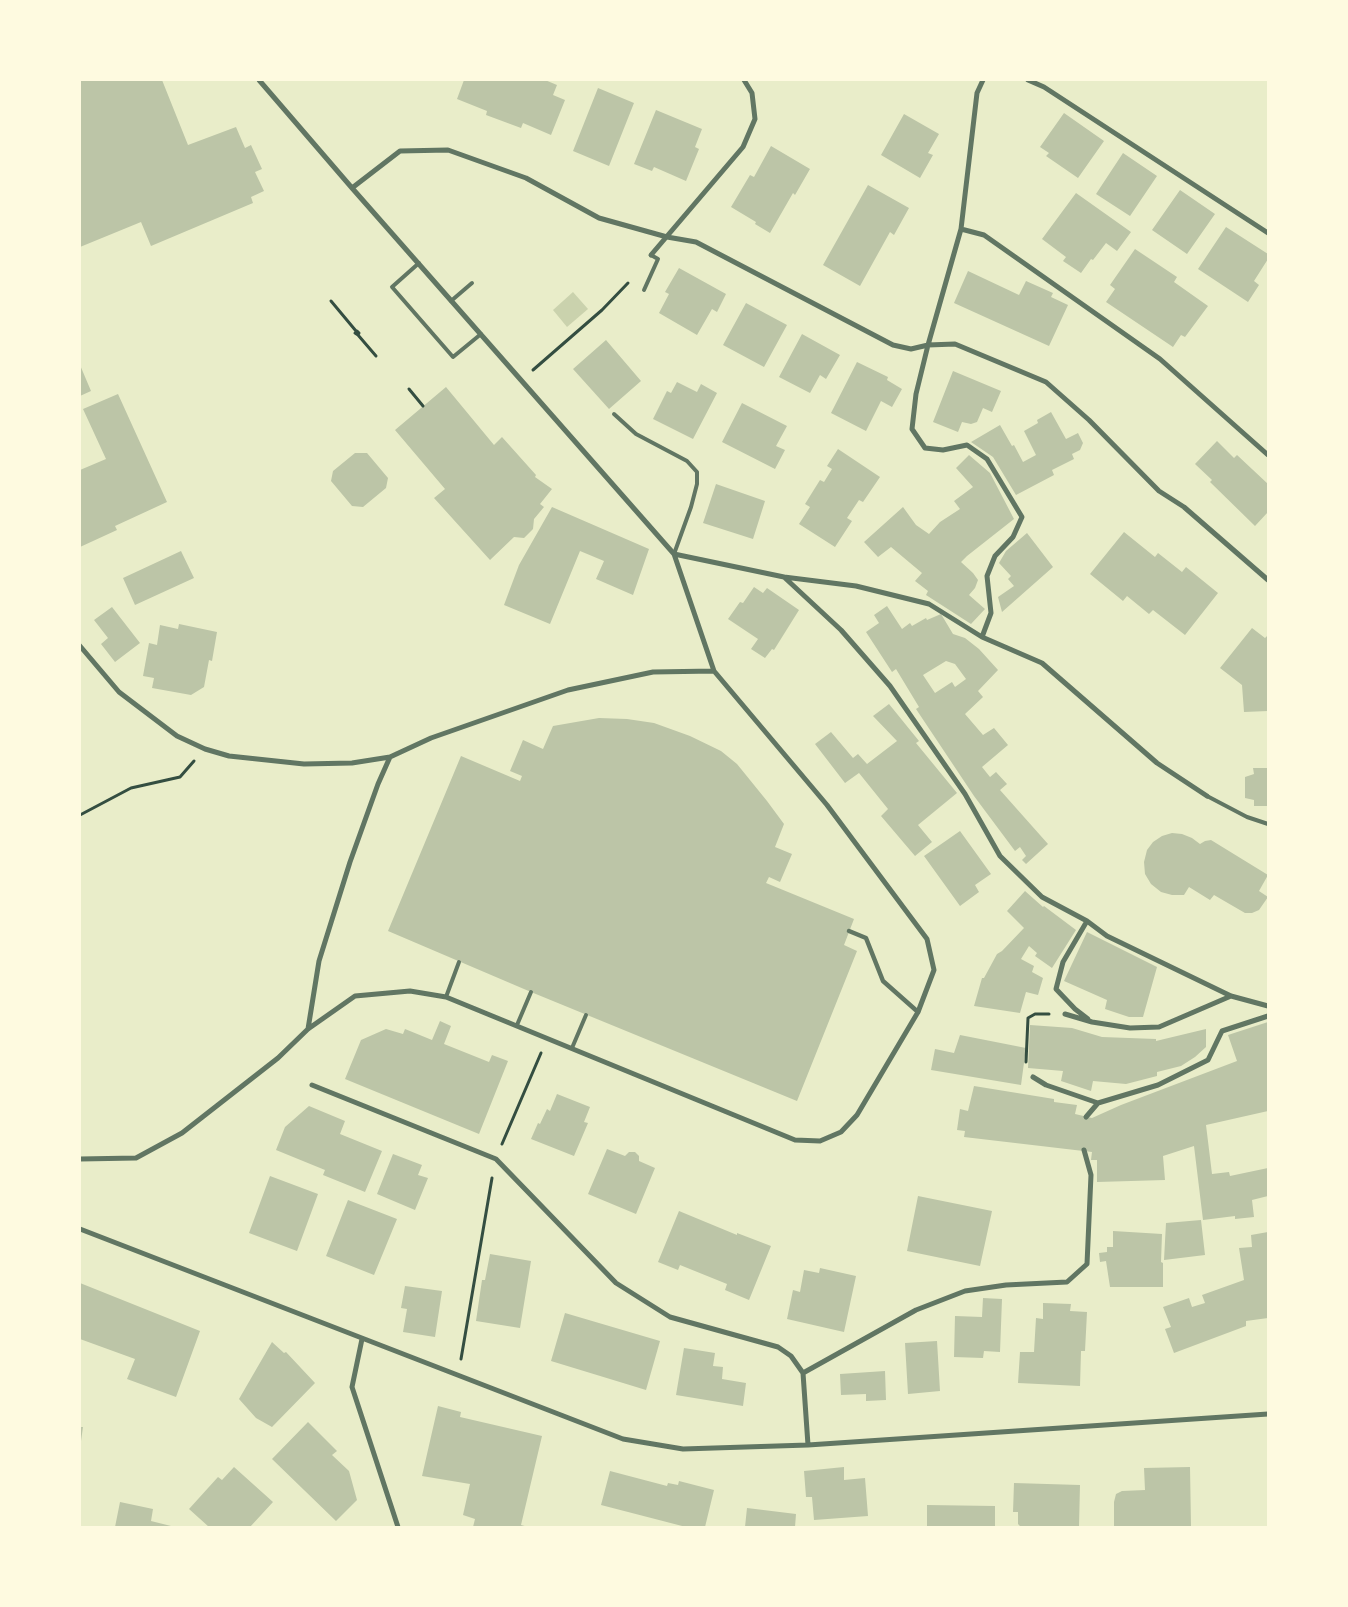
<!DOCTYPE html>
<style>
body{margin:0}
#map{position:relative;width:1348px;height:1607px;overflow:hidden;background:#e9edc9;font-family:Signika,sans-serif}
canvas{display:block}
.frame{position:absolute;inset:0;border:81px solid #fefae0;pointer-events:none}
</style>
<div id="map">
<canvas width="1348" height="1607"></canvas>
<div class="frame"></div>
</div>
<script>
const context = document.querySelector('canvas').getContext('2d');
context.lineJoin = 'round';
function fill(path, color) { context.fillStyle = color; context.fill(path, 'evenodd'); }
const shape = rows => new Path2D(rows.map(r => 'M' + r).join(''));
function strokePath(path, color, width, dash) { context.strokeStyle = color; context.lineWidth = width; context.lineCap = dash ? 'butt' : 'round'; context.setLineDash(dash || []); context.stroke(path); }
fill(shape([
 [573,292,588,309,567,327,553,310]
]), '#cad2ad');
fill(shape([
 [80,80,162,80,188,145,236,127,245,148,251,145,262,169,255,172,264,191,251,197,253,203,151,246,141,222,80,247],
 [464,80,545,80,557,85,553,95,565,100,551,135,523,123,521,128,486,115,487,111,457,99],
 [598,88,634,103,609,166,573,151],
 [656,110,702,129,695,147,699,149,686,181,654,167,652,171,634,164],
 [1064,113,1104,141,1078,178,1046,156,1049,153,1040,147],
 [904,114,939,134,928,153,933,155,920,178,881,155],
 [771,146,810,169,795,195,793,193,770,233,755,224,756,222,731,207,750,175,754,177],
 [1123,153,1157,176,1130,216,1096,194],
 [868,185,909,208,894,235,890,232,860,286,823,265],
 [1180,190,1215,214,1187,254,1152,230],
 [1076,193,1131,232,1117,251,1106,243,1093,260,1091,259,1081,273,1063,261,1066,257,1042,239],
 [1226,227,1268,254,1268,259,1254,281,1259,285,1248,302,1198,269],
 [1135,249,1177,277,1174,282,1208,306,1185,337,1181,335,1173,347,1106,302,1115,289,1110,285],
 [679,268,726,294,717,312,712,309,697,335,659,313,669,294,665,292],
 [968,271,1019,295,1026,281,1053,293,1051,297,1068,305,1049,346,954,303],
 [746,303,787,325,764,367,723,345],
 [802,334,840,355,826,379,820,375,810,393,779,377],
 [606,340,641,381,609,409,573,369],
 [857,362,888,377,887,380,902,389,892,407,881,401,866,431,831,413],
 [80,365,91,391,80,396],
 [953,371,1001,391,992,412,983,408,977,422,971,424,962,422,958,432,933,422],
 [677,382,697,392,701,384,717,393,693,439,653,419,667,391,671,393],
 [446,387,494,445,502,437,536,475,535,477,552,489,540,504,544,507,534,519,533,529,524,538,514,537,490,560,434,498,445,489,395,430],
 [118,394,167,502,115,526,117,530,80,547,80,470,106,459,83,409],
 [742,403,787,426,776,446,785,450,775,469,722,442],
 [1051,412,1066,439,1078,433,1083,443,1080,450,1072,454,1074,459,1052,470,1054,475,1016,495,993,457,971,442,1000,425,1012,446,1014,445,1023,462,1036,455,1024,431,1038,423,1037,420],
 [1217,441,1234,458,1237,455,1268,484,1268,512,1255,526,1210,482,1212,480,1195,464],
 [838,449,880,477,863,502,859,500,847,518,852,521,835,547,799,524,810,507,805,504,820,480,824,482,832,469,827,466],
 [355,453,367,453,388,478,386,488,363,507,352,506,331,481,333,471],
 [969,455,990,473,1014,519,967,556,961,562,973,573,978,580,975,588,969,595,985,609,971,624,926,595,928,591,915,581,922,573,891,547,878,557,864,542,903,507,916,525,929,534,940,522,960,509,954,501,973,487,956,468],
 [716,484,765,501,753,539,703,523],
 [552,507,649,549,633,595,596,579,604,561,580,551,550,624,504,605,519,565],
 [1124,532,1155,557,1158,553,1182,572,1186,567,1218,593,1185,635,1153,610,1149,614,1127,596,1123,601,1090,574],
 [1027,533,1053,567,1002,612,998,597,1014,586,1008,579,1011,576,999,563,1006,551],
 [181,551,194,578,135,605,123,578],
 [754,587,763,593,767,588,799,610,774,650,772,649,765,658,751,649,758,639,728,619,740,602,743,603],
 [887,606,902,629,910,623,912,626,926,618,927,620,941,614,953,634,965,638,979,649,998,670,978,691,983,697,965,714,983,735,994,728,1008,745,982,767,990,777,996,772,1007,784,1000,790,1048,844,1026,864,1022,860,1026,856,1020,847,1015,851,974,796,916,709,919,707,896,669,892,672,866,632,879,623,874,615],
 [946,661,955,664,966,679,955,687,952,682,935,693,923,675],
 [112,607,140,643,115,662,101,644,108,638,94,620],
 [179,624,217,632,212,661,209,660,204,687,191,695,152,688,154,678,143,676,149,643,157,645,160,625,178,629],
 [1252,628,1265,638,1268,635,1268,711,1244,712,1242,685,1220,668],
 [889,704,919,741,916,743,957,793,918,825,932,842,915,856,881,816,888,809,859,773,845,783,815,744,831,732,853,758,858,754,867,764,897,741,873,716],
 [599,718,627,719,654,723,690,736,721,751,737,764,767,801,784,824,775,847,792,854,780,882,769,877,766,883,854,919,844,945,857,951,797,1101,531,992,388,931,461,756,520,781,522,776,510,771,523,740,543,749,553,726],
 [1253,768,1268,768,1268,806,1254,806,1254,800,1245,798,1245,777,1254,774],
 [960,831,991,874,975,885,979,892,960,906,924,856],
 [1172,833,1182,834,1192,838,1200,844,1205,841,1211,840,1268,875,1259,891,1268,897,1259,910,1252,913,1245,913,1214,895,1210,900,1189,887,1184,895,1172,895,1161,892,1151,884,1145,874,1144,862,1147,850,1153,842,1162,836],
 [1025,891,1043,907,1044,906,1076,930,1052,968,1035,956,1037,953,1029,946,1021,959,1034,966,1032,972,1043,978,1038,995,1026,992,1020,1013,974,1006,982,978,984,978,997,954,1002,951,1024,928,1007,911],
 [1087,932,1157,967,1143,1017,1129,1017,1105,1009,1107,1000,1064,981],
 [440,1021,451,1026,444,1044,489,1062,492,1055,508,1061,479,1134,345,1079,361,1040,386,1029,403,1034,405,1029,432,1040],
 [1268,1022,1268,1111,1206,1125,1212,1174,1229,1172,1230,1176,1268,1168,1268,1196,1252,1200,1254,1217,1235,1219,1235,1216,1203,1220,1194,1146,1163,1156,1165,1180,1097,1182,1097,1160,1091,1160,1092,1152,964,1137,965,1131,957,1130,960,1109,968,1111,974,1086,1054,1099,1054,1102,1077,1105,1075,1114,1092,1118,1121,1105,1237,1061,1228,1035],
 [1030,1025,1072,1028,1102,1037,1156,1039,1156,1041,1206,1029,1206,1047,1195,1057,1181,1066,1157,1072,1157,1076,1126,1084,1093,1081,1091,1091,1061,1081,1063,1071,1028,1068],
 [960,1035,1026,1048,1021,1085,931,1070,935,1049,954,1053],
 [557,1094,590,1107,584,1122,588,1123,574,1156,531,1139,538,1123,540,1124,547,1109,550,1111],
 [309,1106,345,1121,340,1134,382,1151,365,1192,323,1175,325,1170,276,1150,285,1127],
 [607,1149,625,1156,629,1152,635,1152,639,1156,639,1161,655,1168,636,1214,588,1194],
 [393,1154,422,1165,418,1175,428,1178,415,1210,377,1194],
 [270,1176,318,1194,297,1251,249,1233],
 [918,1196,992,1211,980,1266,907,1251],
 [348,1200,397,1219,374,1275,326,1256],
 [679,1211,737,1235,737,1233,771,1246,749,1300,725,1290,727,1284,680,1265,678,1270,658,1262],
 [1201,1220,1205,1255,1164,1260,1166,1223],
 [1113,1231,1162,1234,1161,1262,1163,1263,1163,1287,1110,1287,1106,1261,1100,1262,1099,1253,1107,1252,1107,1247,1113,1247],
 [1268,1232,1268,1318,1246,1321,1246,1326,1174,1353,1165,1329,1171,1327,1163,1307,1189,1298,1192,1307,1205,1303,1202,1295,1244,1280,1239,1248,1252,1247,1251,1235],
 [490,1254,531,1261,520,1328,476,1321,482,1280,485,1280],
 [820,1268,856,1276,844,1332,787,1319,793,1290,800,1292,804,1270,819,1273],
 [80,1283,200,1331,176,1397,127,1379,135,1359,80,1339],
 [405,1286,442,1291,435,1337,403,1332,407,1309,401,1308],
 [983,1298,1002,1299,1000,1352,984,1351,983,1358,954,1357,955,1316,982,1317],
 [1043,1303,1071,1304,1070,1311,1087,1312,1085,1351,1081,1351,1080,1386,1018,1383,1020,1352,1034,1352,1036,1318,1043,1319],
 [565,1313,660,1341,646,1390,551,1361],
 [937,1341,940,1391,908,1394,905,1343],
 [272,1342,284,1353,286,1352,315,1383,272,1427,256,1418,239,1399],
 [684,1348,715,1353,713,1366,723,1367,722,1379,746,1383,743,1406,676,1395],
 [885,1371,886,1400,866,1401,866,1394,841,1395,840,1374],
 [438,1406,461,1412,460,1417,542,1436,521,1525,528,1527,473,1527,475,1519,463,1515,470,1484,422,1476],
 [308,1422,337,1451,332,1455,349,1471,357,1500,336,1521,272,1459],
 [80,1427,83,1427,81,1441,80,1441],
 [234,1467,273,1502,250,1527,209,1527,189,1509,218,1477,222,1480],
 [844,1467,844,1480,865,1478,868,1516,814,1520,812,1497,806,1497,804,1471],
 [1190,1467,1191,1526,1114,1527,1114,1502,1116,1494,1122,1491,1145,1490,1144,1468],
 [610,1471,667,1486,668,1483,678,1485,679,1481,714,1490,705,1527,686,1527,601,1505],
 [1014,1483,1080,1485,1079,1527,1021,1527,1018,1524,1018,1512,1013,1512],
 [120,1502,153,1509,151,1521,175,1527,115,1527],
 [927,1505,995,1506,995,1527,927,1527],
 [747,1508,796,1514,795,1527,745,1527]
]), '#bcc5a7');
strokePath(shape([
 [331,301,356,331],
 [357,331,359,333,358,335,355,333,357,331],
 [358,335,376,356],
 [533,370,602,310,628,283],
 [409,389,423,406],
 [80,815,131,788,180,777,194,761],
 [1026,1062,1028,1018,1035,1014,1049,1014],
 [502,1144,541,1053],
 [461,1359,492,1178]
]), '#344e41', 3);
strokePath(shape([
 [419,263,392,287,453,357,481,334],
 [644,290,658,259,651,255],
 [451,301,472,283],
 [614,414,636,434,687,461,697,472,697,484,691,507,674,554],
 [1207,796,1247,817,1268,824],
 [446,997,459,962],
 [517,1025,531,992],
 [572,1048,586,1015]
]), '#617663', 4);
strokePath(shape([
 [849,931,866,938,883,981,918,1012]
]), '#617663', 4.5);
strokePath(shape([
 [259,80,352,188,674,554,784,577,841,630,890,686,965,794,1000,856,1042,897,1087,921,1107,936,1231,996,1268,1006],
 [1028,80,1044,87,1268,233],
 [352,188,400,151,448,150,526,178,599,218,667,237,696,242,893,345,911,349,928,345,961,229,977,93,983,80],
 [961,229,984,235,1160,359,1268,455],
 [651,255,743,147,755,119,752,93,744,80],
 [784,577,856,586,929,604,982,637,1042,663,1157,763,1207,796],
 [982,637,991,613,987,576,995,556,1013,537,1022,517,987,459,967,445,943,450,925,448,912,429,916,394,928,345,955,344,1046,382,1089,420,1159,491,1184,507,1268,580],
 [80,646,119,692,177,736,205,749,229,756,304,764,352,763,390,757],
 [1087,921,1063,962,1056,989,1075,1009,1088,1019],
 [1065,1014,1092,1022,1130,1028,1159,1027,1231,996],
 [308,1029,319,961,350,862,378,784,390,757,431,738,568,690,653,672,714,671],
 [1033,1077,1046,1085,1098,1103],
 [312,1085,496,1159,616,1283,670,1317,778,1347,791,1356,803,1373],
 [1086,1117,1098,1103,1158,1085,1208,1060,1222,1031,1268,1016],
 [80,1159,136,1158,182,1133,278,1058,308,1029,355,996,410,991,446,997,795,1140,820,1141,841,1132,857,1115,918,1012,934,970,927,939,827,805,714,671,674,554],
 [80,1229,623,1439,683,1449,808,1445,1268,1414],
 [362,1339,352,1387,398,1527],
 [808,1445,803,1373,916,1310,965,1291,1006,1285,1067,1282,1087,1264,1091,1175,1084,1150]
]), '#617663', 5);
</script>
